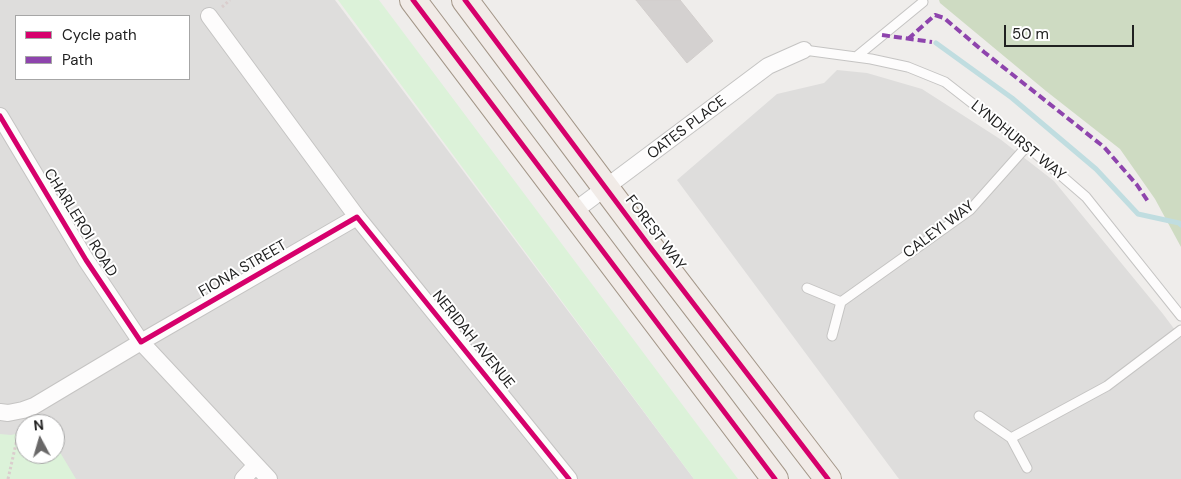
<!DOCTYPE html>
<style>
body{margin:0}
#map{position:relative;width:1181px;height:479px;overflow:hidden;background:#efedeb;font-family:"DM Sans",sans-serif}
canvas{display:block}
.legend{position:absolute;left:15px;top:15px;width:175px;height:65px;box-sizing:border-box;background:#fff;border:1px solid #a6a6a6;margin:0;padding:6px 9px;list-style:none;font-size:15px;color:#212121}
.legend li{display:flex;align-items:center;gap:10px;height:25px}
.legend b{width:25px;border:1px solid #a6a6a6}
.north{position:absolute;left:15px;top:414px;width:50px;height:50px;box-sizing:border-box;background:#fff;border:1px solid #a6a6a6;border-radius:50%;rotate:354deg;font-size:14px;font-weight:700;line-height:20px;text-align:center;color:#212121}
.north::after{content:'';display:block;margin:auto;width:18px;height:22px;background:#696868;clip-path:polygon(50% 0,100% 100%,50% 72%,0 100%)}
.scale{position:absolute;left:1004px;top:25px;width:130px;height:22px;box-sizing:border-box;border:2px solid #212121;border-top:0;padding-left:6px;font-size:15px;line-height:18px;white-space:nowrap;color:#212121;-webkit-text-stroke:4px #fff;paint-order:stroke}
</style>
<div id="map">
<canvas width="1181" height="479"></canvas>
<ul class="legend">
<li><b style="height:6px;background:#d6006c"></b>Cycle path</li>
<li><b style="height:6px;background:#8e44ad"></b>Path</li>
</ul>
<div class="north">N</div>
<div class="scale">50 m</div>
</div>
<script>
const context = document.querySelector('canvas').getContext('2d');
context.lineJoin = 'round';
function fill(path, color) { context.fillStyle = color; context.fill(path, 'evenodd'); }
const shape = rows => new Path2D(rows.map(r => 'M' + r).join(''));
function strokePath(path, color, width, dash) { context.strokeStyle = color; context.lineWidth = width; context.lineCap = dash ? 'butt' : 'round'; context.setLineDash(dash || []); context.stroke(path); }
function write(font, color, halo, rows, align = 'center') {
  context.font = font + ' "DM Sans",sans-serif'; context.lineWidth = 4; context.setLineDash([]); context.textBaseline = 'middle'; context.strokeStyle = halo; context.fillStyle = color; for (const [text, x, y, turn = 0] of rows) {
    context.save(); context.translate(x, y); context.rotate((+turn || 0) * Math.PI / 180); context.textAlign = isNaN(turn) ? turn : align; if (halo) context.strokeText(text, 0, 0); context.fillText(text, 0, 0); context.restore();
  }
}
fill(shape([
 [0,0,335,0,694,479,0,479],
 [16,16,189,16,189,79,16,79],
 [25,424,55,424,55,454,25,454],
 [837,70,867,73,922,89,1000,139,1054,181,1163,314,1181,338,1181,479,899,479,677,180,777,94,824,83]
]), '#dedddc');
fill(shape([
 [939,0,1181,0,1181,247,1155,199,1120,149,1046,91,940,3]
]), '#cedbc2');
fill(shape([
 [338,0,379,0,738,479,694,479],
 [25,432,25,454,55,454,55,444,76,479,0,479,0,434,11,435]
]), '#dcf2d9');
strokePath(shape([
 [936,43,1012,98,1096,169,1138,214,1179,223,1181,225]
]), '#c0dde0', 5);
const building = shape([
 [636,0,680,0,713,41,687,63,636,0]
]);
fill(building, '#d4d1d0');
strokePath(building, '#d2cecc', 1);
const service = shape([
 [804,50,871,59,908,67,945,82,1027,146,1086,197,1181,316],
 [856,57,923,2],
 [807,288,841,302,832,336],
 [841,302,970,210,1027,146],
 [979,416,1011,438,1027,468],
 [1011,438,1107,386,1181,330]
]);
const minor = shape([
 [209,16,357,217,569,479],
 [0,116,86,260,141,342,269,479],
 [573,212,768,66,804,50],
 [0,412,8,413,23,410,34,406,141,342,357,217],
 [243,479,255,466]
]);
const primary = shape([
 [413,0,775,479],
 [465,0,650,247,828,479]
]);
strokePath(service, '#c5c4c3', 11);
strokePath(minor, '#c5c4c3', 18);
strokePath(primary, '#a49789', 28);
strokePath(shape([
 [222,7,230,0],
 [8,479,20,426]
]), '#dacdcd', 3, [2.5, 2.5]);
strokePath(service, '#fdfcfc', 9);
strokePath(minor, '#fdfcfc', 16);
strokePath(primary, '#f1ebe7', 26);
strokePath(shape([
 [882,35,932,42],
 [908,39,935,15,944,18,984,52,1104,147,1137,185,1149,203]
]), '#8e44ad', 4, [8, 4]);
strokePath(shape([
 [413,0,775,479],
 [465,0,650,247,828,479],
 [0,116,86,260,141,342,357,217,569,479]
]), '#d6006c', 5);
write('15px', '#212121', '#fff', [
 ["OATES PLACE",687,128,-37],
 ["LYNDHURST WAY",1018,141,39],
 ["CHARLEROI ROAD",80,223,58],
 ["CALEYI WAY",939,230,-37],
 ["FOREST WAY",655,233,53],
 ["FIONA STREET",243,269,-30],
 ["NERIDAH AVENUE",473,340,51]
]);
</script>
